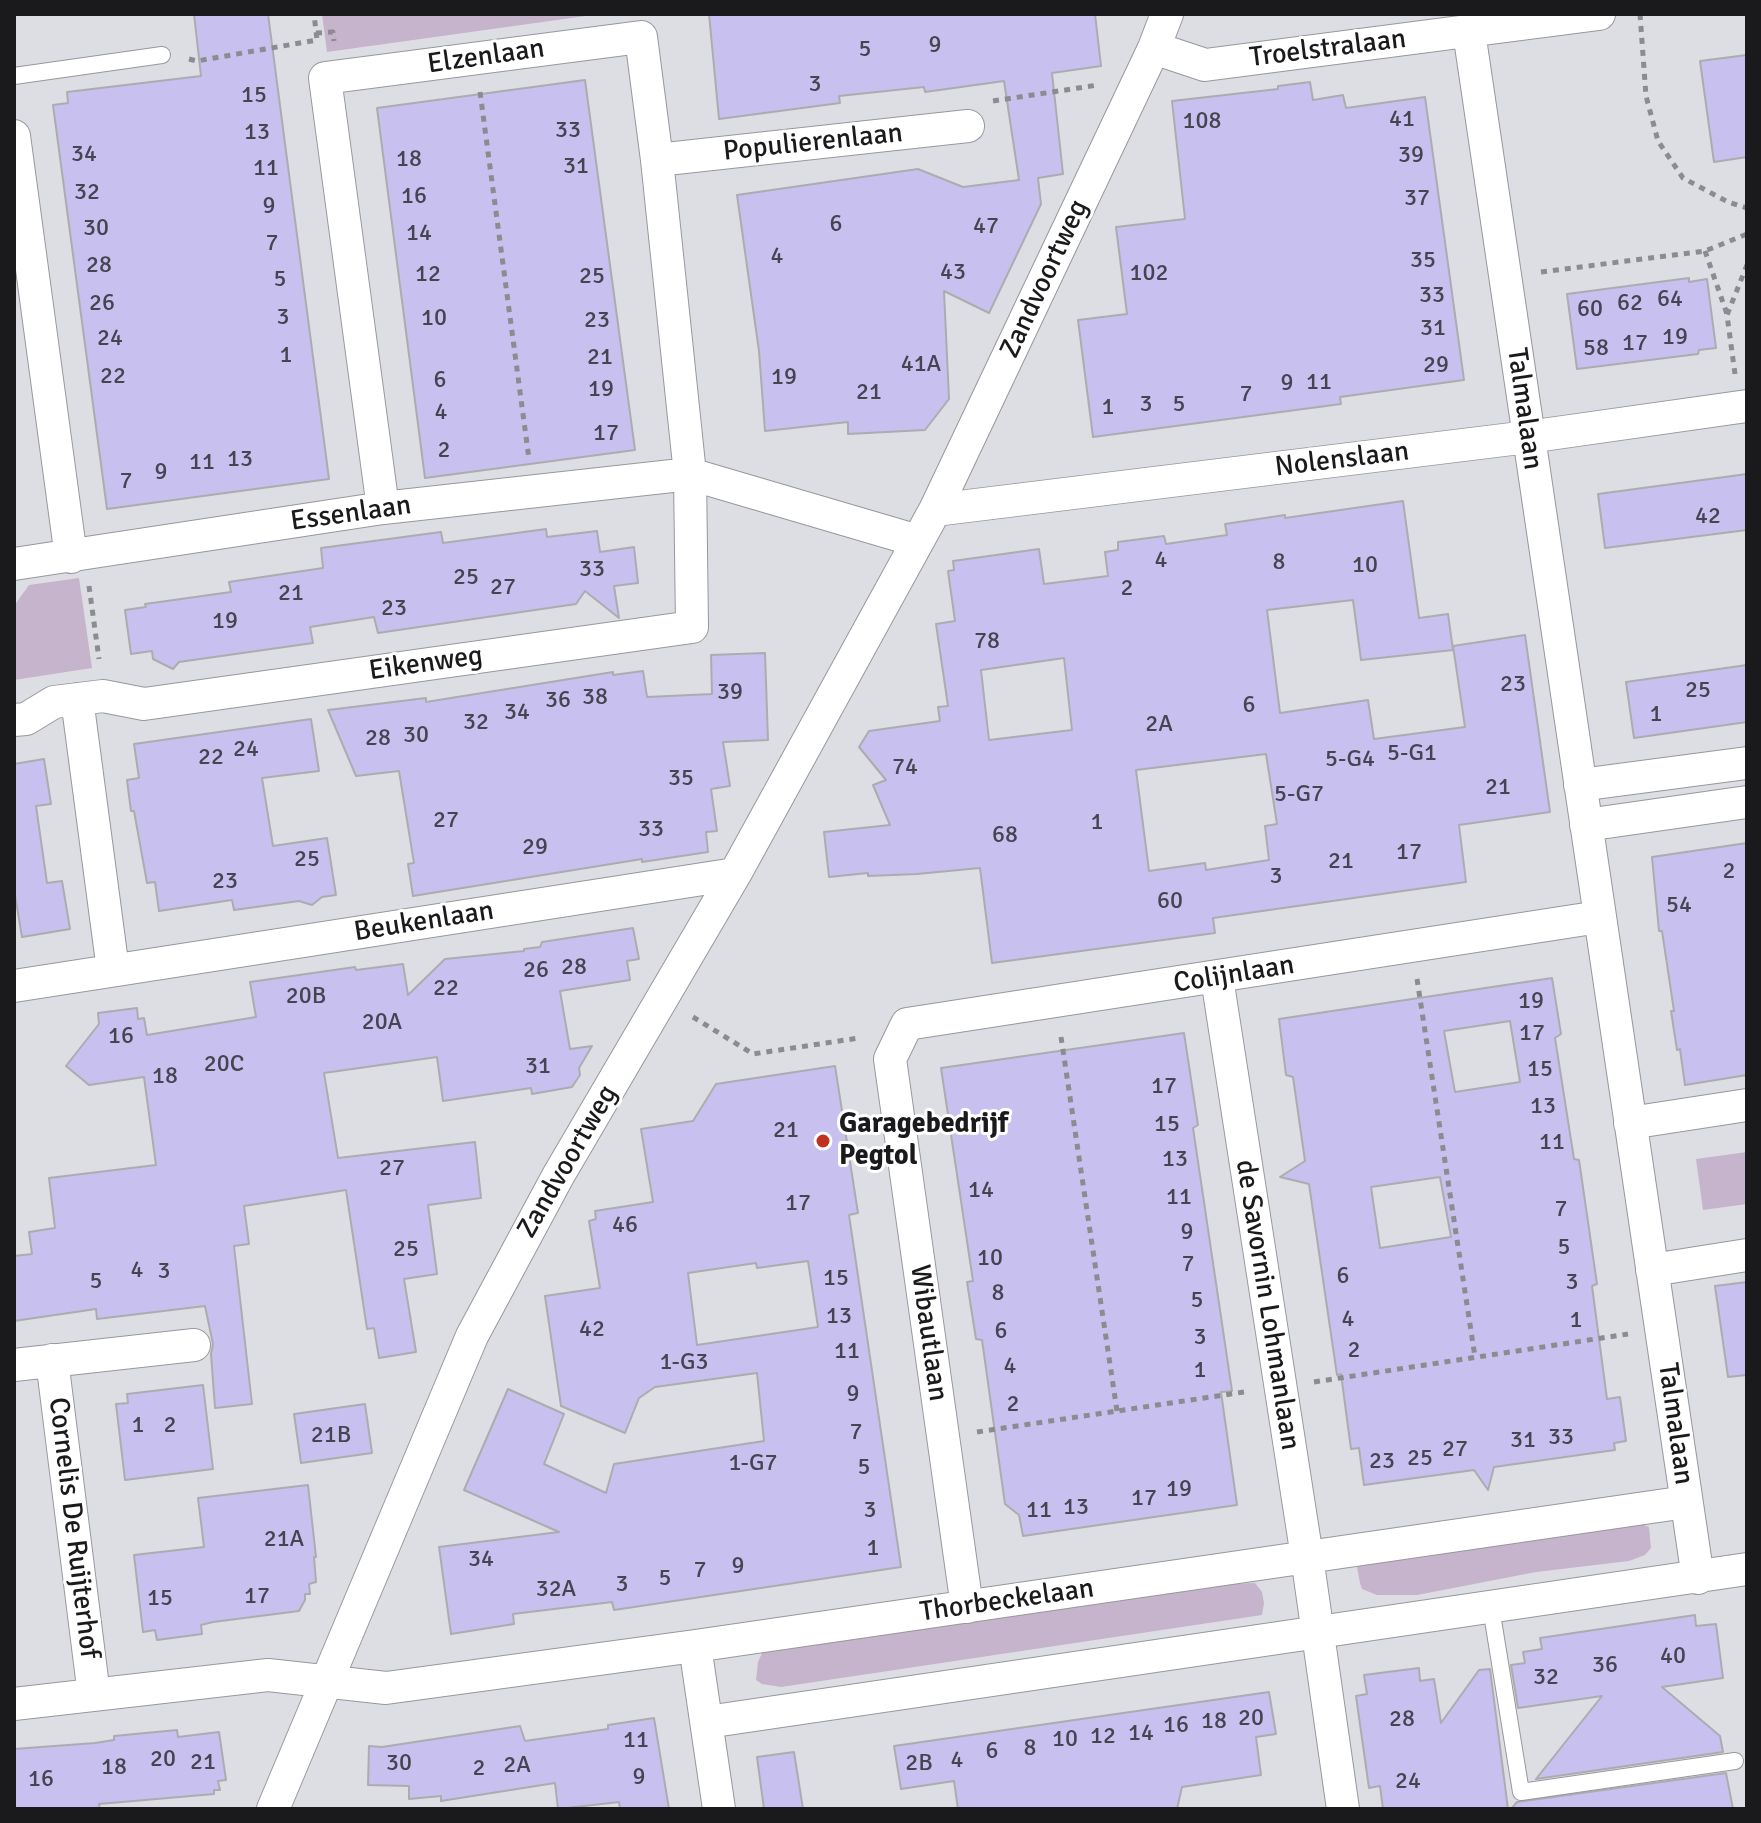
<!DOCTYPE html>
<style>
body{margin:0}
#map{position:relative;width:1761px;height:1823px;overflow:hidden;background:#dddee3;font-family:Signika,sans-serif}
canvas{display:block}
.frame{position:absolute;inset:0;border:16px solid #1a1a1c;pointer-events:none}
</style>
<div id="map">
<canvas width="1761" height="1823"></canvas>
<div class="frame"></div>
</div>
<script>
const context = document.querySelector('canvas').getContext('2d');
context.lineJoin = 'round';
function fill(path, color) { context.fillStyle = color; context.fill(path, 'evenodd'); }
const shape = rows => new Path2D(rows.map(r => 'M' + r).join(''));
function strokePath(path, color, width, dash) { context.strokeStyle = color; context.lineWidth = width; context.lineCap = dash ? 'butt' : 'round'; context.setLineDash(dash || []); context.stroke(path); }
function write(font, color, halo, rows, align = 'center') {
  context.font = font + ' Signika,sans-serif'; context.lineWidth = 6; context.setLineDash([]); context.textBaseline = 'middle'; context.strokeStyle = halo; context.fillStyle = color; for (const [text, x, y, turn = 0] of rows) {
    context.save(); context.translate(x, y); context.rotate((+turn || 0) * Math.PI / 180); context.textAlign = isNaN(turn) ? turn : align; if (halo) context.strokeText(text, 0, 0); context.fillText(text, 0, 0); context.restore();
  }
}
fill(shape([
 [322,14,600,14,327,52],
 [79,578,92,668,14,680,14,606,29,585],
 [1747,1152,1747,1204,1703,1210,1696,1159],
 [1636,1522,1649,1527,1651,1548,1645,1555,1629,1561,1536,1572,1417,1595,1377,1595,1362,1589,1360,1583,1357,1567,1366,1559],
 [1255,1583,1262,1592,1264,1603,1262,1615,781,1687,762,1684,756,1680,758,1662,763,1651,1178,1586]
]), '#c6b3cc');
const building = shape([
 [194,14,268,14,329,479,107,509,53,105,68,103,67,92,201,76,194,14],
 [709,14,1095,14,1101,66,1052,73,1063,174,1038,178,1041,204,989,313,944,291,949,399,925,430,848,434,848,422,765,431,759,351,737,195,918,169,963,187,1019,180,1004,81,925,92,924,87,839,96,840,103,719,119,709,14],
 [1747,55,1747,157,1714,162,1700,61,1747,55],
 [585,80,635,450,425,478,377,108,585,80],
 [1310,82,1313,100,1343,95,1346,108,1425,97,1464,380,1340,397,1341,404,1093,437,1078,320,1127,314,1116,227,1185,219,1172,101,1278,89,1278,86,1310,82],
 [1689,278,1689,282,1707,279,1716,348,1699,350,1698,354,1577,369,1567,294,1689,278],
 [1747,474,1747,530,1605,548,1598,494,1747,474],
 [1403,501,1419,618,1448,614,1453,650,1361,660,1353,600,1267,610,1280,713,1368,700,1374,739,1465,727,1453,646,1525,635,1550,812,1459,825,1466,882,1213,918,1215,933,992,963,980,868,917,874,868,876,868,873,829,877,824,832,890,825,873,785,886,780,859,747,869,731,940,721,938,707,948,706,936,624,955,621,948,571,954,570,953,561,1039,549,1044,584,1108,576,1105,552,1118,550,1118,542,1164,536,1166,544,1227,535,1225,524,1285,515,1285,518,1403,501],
 [1064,658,1072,730,989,740,981,670,1064,658],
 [1266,754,1277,824,1265,826,1269,860,1206,870,1205,863,1149,871,1136,770,1266,754],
 [546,529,547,537,597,531,600,552,634,547,638,583,614,586,619,618,585,591,576,604,378,633,374,617,310,627,313,643,179,662,173,669,153,659,152,651,131,654,125,610,146,607,145,604,231,592,229,582,323,568,321,548,441,532,443,543,546,529],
 [765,653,768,740,723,742,730,786,711,789,717,831,706,832,708,852,642,862,642,859,413,896,408,864,414,863,399,771,356,776,328,710,426,698,426,702,613,672,613,675,643,671,647,697,712,694,711,655,765,653],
 [1747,665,1747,722,1634,738,1626,682,1747,665],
 [311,719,319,771,262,778,273,846,327,838,336,895,322,897,312,905,299,901,234,910,232,900,159,911,155,882,147,883,134,811,131,811,127,780,139,778,134,744,311,719],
 [44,759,51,804,36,806,47,883,62,881,70,929,22,937,14,889,14,764,44,759],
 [1747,843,1747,1075,1685,1085,1680,1049,1677,1050,1671,1011,1674,1011,1662,931,1659,931,1652,857,1747,843],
 [633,928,639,959,627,961,630,980,560,991,570,1049,592,1046,579,1068,580,1075,572,1087,532,1094,531,1088,443,1101,437,1057,324,1073,338,1158,475,1142,481,1198,428,1205,437,1274,404,1279,416,1352,379,1358,374,1328,367,1329,346,1190,244,1206,249,1244,234,1246,252,1404,215,1408,211,1354,213,1344,205,1306,97,1319,96,1309,14,1321,14,1256,32,1254,29,1232,55,1228,49,1178,156,1165,144,1077,89,1085,66,1066,99,1024,98,1013,137,1008,138,1019,144,1018,147,1035,256,1017,250,982,355,967,356,970,403,964,408,995,445,959,524,951,524,949,540,947,542,942,633,928],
 [1552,978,1561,1034,1555,1038,1574,1159,1579,1160,1597,1284,1592,1286,1607,1399,1620,1397,1626,1441,1614,1443,1615,1450,1494,1467,1488,1490,1474,1470,1364,1485,1359,1448,1351,1449,1341,1374,1337,1375,1309,1184,1280,1177,1305,1161,1293,1077,1286,1075,1279,1019,1552,978],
 [1510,1021,1520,1082,1455,1092,1444,1031,1510,1021],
 [1440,1177,1451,1237,1380,1248,1371,1187,1440,1177],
 [1184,1033,1198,1125,1193,1128,1232,1391,1221,1392,1237,1505,1023,1536,1019,1515,1005,1504,982,1340,976,1339,967,1282,973,1281,941,1068,1184,1033],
 [835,1066,858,1213,849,1215,901,1567,614,1610,612,1602,513,1614,514,1624,451,1634,439,1547,559,1532,464,1490,508,1389,564,1414,544,1464,606,1493,614,1464,764,1441,757,1373,655,1387,639,1398,625,1433,561,1406,545,1296,600,1288,589,1221,596,1219,595,1211,653,1202,641,1129,693,1121,716,1084,835,1066],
 [808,1261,818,1327,697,1345,688,1273,756,1263,757,1268,808,1261],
 [1747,1282,1747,1375,1728,1377,1715,1286,1747,1282],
 [203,1385,213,1469,125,1480,116,1404,128,1403,127,1394,203,1385],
 [365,1404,372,1453,301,1463,294,1414,365,1404],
 [308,1485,316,1557,314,1557,316,1582,309,1584,310,1594,305,1594,305,1600,299,1611,213,1622,201,1625,202,1634,157,1640,155,1630,143,1632,134,1555,204,1547,198,1498,308,1485],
 [1695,1615,1696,1626,1716,1624,1723,1678,1662,1687,1720,1736,1723,1752,1536,1779,1602,1696,1518,1708,1511,1665,1525,1663,1523,1652,1542,1649,1540,1638,1695,1615],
 [1419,1668,1420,1681,1434,1679,1441,1723,1479,1670,1490,1669,1508,1809,1383,1809,1380,1786,1369,1788,1356,1696,1367,1694,1364,1675,1419,1668],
 [1269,1692,1276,1734,1256,1737,1261,1775,1182,1787,1177,1809,958,1809,954,1781,901,1789,894,1746,1269,1692],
 [654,1718,669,1809,620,1809,619,1802,558,1809,555,1783,441,1801,441,1796,409,1799,409,1786,368,1785,369,1746,382,1747,520,1726,525,1741,608,1729,608,1725,654,1718],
 [177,1730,178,1737,219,1732,226,1780,218,1781,220,1790,214,1790,214,1794,99,1804,100,1809,14,1809,14,1749,95,1743,114,1740,114,1736,177,1730],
 [794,1752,803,1809,764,1809,757,1757,794,1752],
 [1726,1773,1733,1809,1511,1809,1517,1802,1726,1773]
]);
fill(building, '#c8c0ef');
strokePath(building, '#acacb0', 2);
const lane = shape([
 [14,76,162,55],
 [1491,1608,1521,1792,1735,1761]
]);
const street = shape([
 [1469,32,1698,1578],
 [1154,48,1205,65,1599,14],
 [14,136,71,557],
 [657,160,968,126],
 [935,510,1528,437,1747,406],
 [14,564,383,508,690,474,918,541],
 [77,699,113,970],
 [14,720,26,719,54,702,103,696,144,704,692,627,690,474,657,160,641,37,325,78,383,508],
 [1580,785,1747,763],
 [1586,825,1747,802],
 [1217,978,1307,1557,1343,1809],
 [14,986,735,874],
 [1630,1123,1747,1105],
 [1652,1270,1747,1255],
 [52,1360,94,1695],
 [14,1365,194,1345],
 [967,1607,890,1059,907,1024,1599,917],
 [695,1646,719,1809],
 [14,1704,268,1675,386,1688,695,1646,1686,1502],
 [707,1722,1747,1569],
 [273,1809,472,1336,558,1176,735,874,935,510,1154,48,1167,14]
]);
strokePath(lane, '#97989d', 18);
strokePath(street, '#97989d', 34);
strokePath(shape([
 [1640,14,1646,96,1658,141,1683,178,1728,202,1747,208],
 [316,33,333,32,334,41],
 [189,59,197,61,317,40,314,14],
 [480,92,529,459],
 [993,101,1098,85],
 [1705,251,1727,314],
 [1541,272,1705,251,1747,234],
 [1735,374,1727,315,1747,265],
 [89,586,99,659],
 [1417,979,1475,1357],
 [693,1017,753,1054,859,1038],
 [1061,1037,1117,1411],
 [1314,1382,1628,1334],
 [977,1432,1244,1392]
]), '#8b8c90', 5, [6, 6]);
strokePath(lane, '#fff', 16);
strokePath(street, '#fff', 32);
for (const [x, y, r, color] of [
 [823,1141,8,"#bf3221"]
]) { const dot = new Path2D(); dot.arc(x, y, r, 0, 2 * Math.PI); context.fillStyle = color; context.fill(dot); strokePath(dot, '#fff', 3); }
write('24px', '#464451', null, [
 ["9",935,46],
 ["5",865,50],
 ["3",815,85],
 ["15",254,96],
 ["41",1402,120],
 ["108",1202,122],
 ["33",568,131],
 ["13",257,133],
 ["34",84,155],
 ["39",1411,156],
 ["18",409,160],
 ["31",576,167],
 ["11",266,169],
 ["32",87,193],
 ["16",414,197],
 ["37",1417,199],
 ["9",269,207],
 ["6",836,225],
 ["47",986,227],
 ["30",96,229],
 ["14",419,234],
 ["7",272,244],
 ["4",777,257],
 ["35",1423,261],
 ["28",99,266],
 ["43",953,273],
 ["102",1149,274],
 ["12",428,275],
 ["25",592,277],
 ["5",280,280],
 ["33",1432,296],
 ["64",1670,300],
 ["26",102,304],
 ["62",1630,304],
 ["60",1590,310],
 ["3",283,318],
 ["10",434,319],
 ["23",597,321],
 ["31",1433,329],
 ["19",1675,338],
 ["24",110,339],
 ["17",1635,344],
 ["58",1596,349],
 ["1",286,356],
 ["21",600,358],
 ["41A",921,365],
 ["29",1436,366],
 ["22",113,377],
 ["19",784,378],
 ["6",440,381],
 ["11",1319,383],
 ["9",1287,384],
 ["19",601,390],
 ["21",869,393],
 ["7",1246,395],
 ["3",1146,405],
 ["5",1179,405],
 ["1",1108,408],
 ["4",441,413],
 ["17",606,434],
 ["2",444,451],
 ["13",240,460],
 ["11",202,463],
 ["9",161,473],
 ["7",126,482],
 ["42",1708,517],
 ["4",1161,561],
 ["8",1279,563],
 ["10",1365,566],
 ["33",592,570],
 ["25",466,578],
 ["27",503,588],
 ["2",1127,589],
 ["21",291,594],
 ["23",394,609],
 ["19",225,622],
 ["78",987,642],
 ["23",1513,685],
 ["25",1698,691],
 ["39",730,693],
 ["38",595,698],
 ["36",558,701],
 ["6",1249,706],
 ["34",517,713],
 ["1",1656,715],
 ["32",476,723],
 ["2A",1159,725],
 ["30",416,736],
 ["28",378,739],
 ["24",246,750],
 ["5-G1",1412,754],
 ["22",211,758],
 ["5-G4",1350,760],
 ["74",905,768],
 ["35",681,779],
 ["21",1498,788],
 ["5-G7",1299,795],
 ["27",446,821],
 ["1",1097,823],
 ["33",651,830],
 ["68",1005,836],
 ["29",535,848],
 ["17",1409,853],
 ["25",307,860],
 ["21",1341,862],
 ["2",1729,872],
 ["3",1276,877],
 ["23",225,882],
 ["60",1170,902],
 ["54",1679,906],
 ["28",574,968],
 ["26",536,971],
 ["22",446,989],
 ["20B",306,997],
 ["19",1531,1002],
 ["20A",382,1023],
 ["17",1532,1034],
 ["16",121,1037],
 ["20C",224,1065],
 ["31",538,1067],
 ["15",1540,1070],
 ["18",165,1077],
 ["17",1164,1087],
 ["13",1543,1107],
 ["15",1167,1125],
 ["21",786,1131],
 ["11",1552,1143],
 ["13",1175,1160],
 ["27",392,1169],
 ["14",981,1191],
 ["11",1179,1198],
 ["17",798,1204],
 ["7",1561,1210],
 ["46",625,1226],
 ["9",1187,1233],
 ["5",1564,1248],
 ["25",406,1250],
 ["10",990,1259],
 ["7",1188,1265],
 ["4",137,1271],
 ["3",164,1272],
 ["6",1343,1277],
 ["15",836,1279],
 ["5",96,1282],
 ["3",1572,1283],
 ["8",998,1294],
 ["5",1197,1301],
 ["13",839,1317],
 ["4",1348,1320],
 ["1",1576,1321],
 ["42",592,1330],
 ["6",1001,1332],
 ["3",1200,1338],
 ["2",1354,1351],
 ["11",847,1352],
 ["1-G3",684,1363],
 ["4",1010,1367],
 ["1",1200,1371],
 ["9",853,1395],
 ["2",1013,1405],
 ["1",138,1426],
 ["2",170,1426],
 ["7",856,1433],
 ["21B",331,1436],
 ["33",1561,1438],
 ["31",1523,1441],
 ["27",1455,1450],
 ["25",1420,1459],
 ["23",1382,1462],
 ["1-G7",753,1464],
 ["5",864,1468],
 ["19",1179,1490],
 ["17",1144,1499],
 ["13",1076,1508],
 ["3",870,1511],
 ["11",1039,1511],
 ["21A",284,1540],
 ["1",873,1549],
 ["34",481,1560],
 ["9",738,1567],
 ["7",700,1571],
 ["5",665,1579],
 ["3",622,1585],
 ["32A",556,1590],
 ["17",257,1597],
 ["15",160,1599],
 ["40",1673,1657],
 ["36",1605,1666],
 ["32",1546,1678],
 ["20",1251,1719],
 ["28",1402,1720],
 ["18",1214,1722],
 ["16",1176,1726],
 ["14",1141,1734],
 ["12",1103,1737],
 ["10",1065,1740],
 ["11",636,1741],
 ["8",1030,1749],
 ["6",992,1752],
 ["20",163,1760],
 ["4",957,1761],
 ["21",203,1763],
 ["30",399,1764],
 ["2B",919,1764],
 ["2A",517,1766],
 ["18",114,1768],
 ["2",479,1769],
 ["9",639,1778],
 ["16",41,1780],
 ["24",1408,1782]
]);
write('28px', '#1a1a1c', '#fff', [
 ["Troelstralaan",1328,49,-7],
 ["Elzenlaan",486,57,-8],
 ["Populierenlaan",813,143,-6],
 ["Zandvoortweg",1045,279,-65],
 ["Talmalaan",1524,409,82],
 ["Nolenslaan",1342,460,-7],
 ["Essenlaan",351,514,-8],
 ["Eikenweg",426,664,-8],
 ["Beukenlaan",424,922,-9],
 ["Colijnlaan",1234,975,-9],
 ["Zandvoortweg",568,1162,-60],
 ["de Savornin Lohmanlaan",1267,1305,81],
 ["Wibautlaan",928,1333,82],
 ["Talmalaan",1675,1424,82],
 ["Cornelis De Ruijterhof",73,1528,83],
 ["Thorbeckelaan",1007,1601,-8]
]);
write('bold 28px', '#1a1a1c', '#fff', [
 ["Garagebedrijf",839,1125],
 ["Pegtol",839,1157]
], 'left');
</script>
